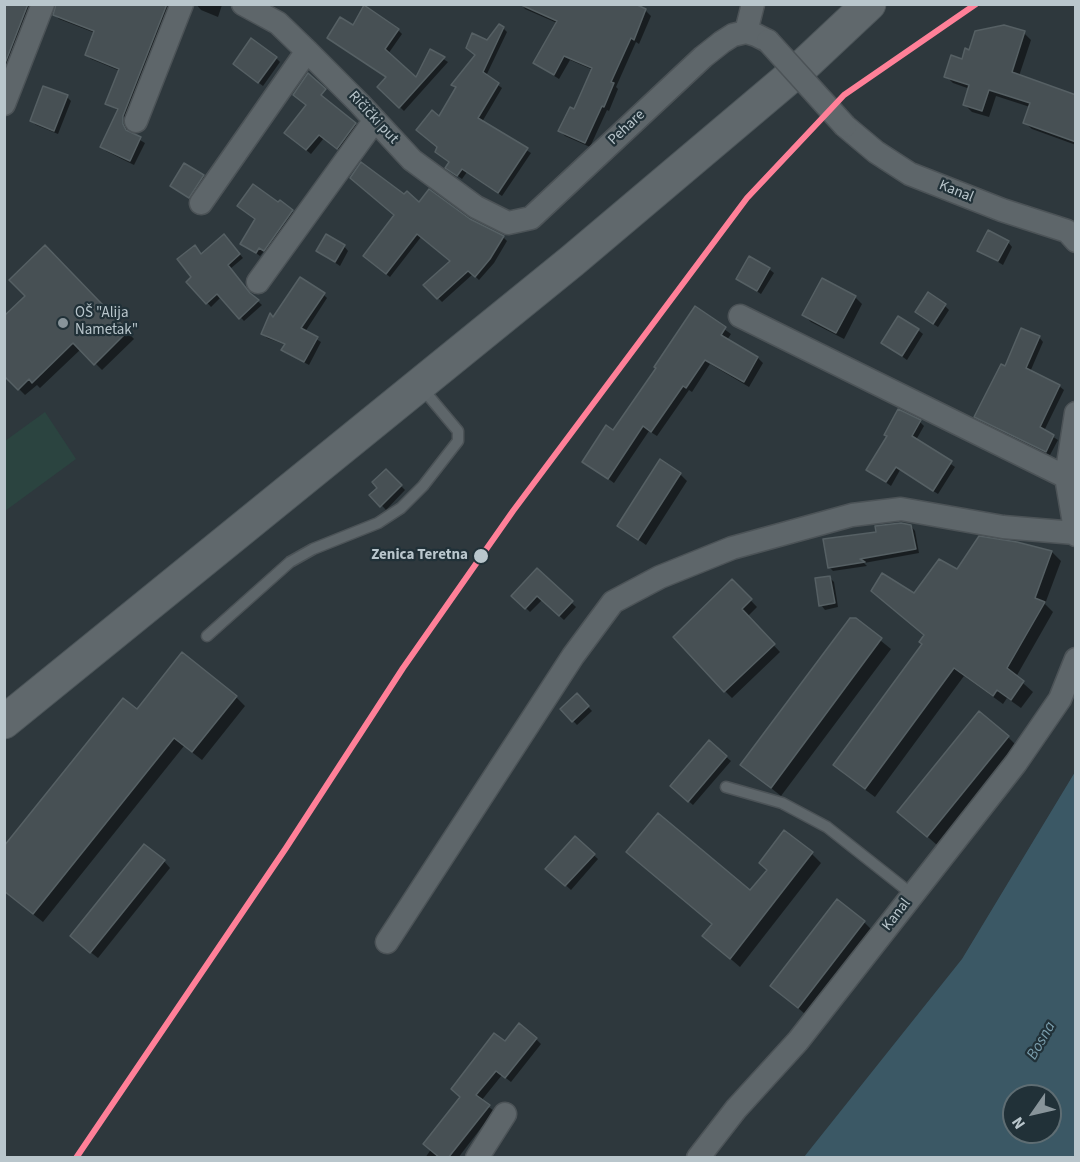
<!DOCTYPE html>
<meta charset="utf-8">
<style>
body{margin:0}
#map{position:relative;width:1080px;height:1162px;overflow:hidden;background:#2e383d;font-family:"Source Sans 3",sans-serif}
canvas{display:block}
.frame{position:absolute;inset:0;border:6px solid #b9c6cc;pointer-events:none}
.north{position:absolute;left:1002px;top:1084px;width:60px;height:60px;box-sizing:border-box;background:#213138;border:2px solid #5e6d73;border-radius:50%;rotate:236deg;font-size:16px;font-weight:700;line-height:24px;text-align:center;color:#b9c6cc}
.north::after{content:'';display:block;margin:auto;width:21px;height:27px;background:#88949a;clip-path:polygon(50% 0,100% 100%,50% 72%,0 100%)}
</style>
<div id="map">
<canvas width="1080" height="1162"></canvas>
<div class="frame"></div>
<div class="north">N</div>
</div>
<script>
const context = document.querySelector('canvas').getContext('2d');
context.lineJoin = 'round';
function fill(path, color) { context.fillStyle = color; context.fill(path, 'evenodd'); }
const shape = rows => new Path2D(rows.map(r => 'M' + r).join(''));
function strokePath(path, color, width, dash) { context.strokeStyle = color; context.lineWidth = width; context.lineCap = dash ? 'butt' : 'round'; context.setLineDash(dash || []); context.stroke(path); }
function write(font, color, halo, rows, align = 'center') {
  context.font = font + ' "Source Sans 3",sans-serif'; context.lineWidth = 4.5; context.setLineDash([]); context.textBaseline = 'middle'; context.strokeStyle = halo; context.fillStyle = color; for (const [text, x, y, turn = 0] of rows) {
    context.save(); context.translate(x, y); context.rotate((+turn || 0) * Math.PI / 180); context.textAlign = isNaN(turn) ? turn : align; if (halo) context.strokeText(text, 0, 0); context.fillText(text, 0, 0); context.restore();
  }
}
fill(shape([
 [45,412,76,459,5,511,5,441]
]), '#2b4440');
fill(shape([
 [1075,772,1075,1157,804,1157,962,959],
 [1014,1096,1050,1096,1050,1132,1014,1132]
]), '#3b5865');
fill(shape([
 [4,4,35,4,10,66,4,64],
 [57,4,173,4,127,121,128,133,145,143,134,165,106,151,102,147,119,111,107,104,120,71,91,59,86,54,95,33,59,19,55,15],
 [196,4,222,4,222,5,218,17,201,10],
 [521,4,631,4,646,11,651,16,639,44,636,42,616,87,618,89,609,111,607,110,590,147,565,136,560,131,575,111,593,70,570,60,559,79,540,67,535,62,557,23,525,9],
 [503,28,507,32,486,76,502,88,482,122,531,153,502,196,467,172,462,179,451,171,451,163,439,148,440,118,457,89,453,85,488,41],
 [398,30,402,34,388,54,416,79,431,51,448,62,404,111,379,87,388,78,342,46],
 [1024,33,1031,40,1019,76,1076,97,1076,145,1032,129,1025,123,1030,107,996,96,989,117,972,112,965,105,970,89,953,83,946,76,970,52],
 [276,58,280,62,263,86,239,68],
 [315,92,360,128,342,152,324,138,311,154,290,137],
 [67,97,71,101,58,134,36,125,31,121],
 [203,176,208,180,194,201,172,186],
 [404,196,419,204,469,220,503,237,507,241,494,263,479,280,473,274,442,302,425,285,452,261,421,237,390,277,368,260,396,215],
 [280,202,296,215,268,254,264,251,260,256,242,243],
 [227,240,243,258,230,269,252,296,262,305,244,321,221,297,211,307,188,282,193,277,202,255],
 [1008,242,1012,247,1003,265,979,250],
 [344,246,348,251,340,266,318,251],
 [45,247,134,339,102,370,81,349,40,388,37,385,25,395,4,374],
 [769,269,774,273,761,294,738,279],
 [324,295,327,298,305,332,321,342,309,365,287,353,283,349,286,345,267,338,263,334,274,319],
 [855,297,862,304,844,339,811,322,804,315],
 [945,306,949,310,938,327,921,316],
 [695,308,731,334,727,340,758,358,763,363,749,387,710,364,692,392,689,390,657,436,649,431,614,483,584,461,613,432,658,368],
 [918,330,923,334,907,360,883,343],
 [1039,337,1043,342,1030,372,1059,386,1064,390,1044,431,1058,440,1050,455,980,421,976,416,1006,368],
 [920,422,924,426,916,440,955,467,938,494,900,470,891,486,868,470],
 [386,471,405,490,386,510,372,495,380,488],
 [680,474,687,481,646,545,619,526],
 [911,526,915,531,919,553,864,563,867,566,833,571,829,567],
 [1052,552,1061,561,1045,604,1053,612,1016,677,1033,692,1021,708,1007,698,1003,704,964,676,875,797,844,774,835,765,924,644,926,635,914,595,958,571],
 [537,570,576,607,564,620,542,600,530,612,513,596],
 [830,578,834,582,838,607,825,610,821,605],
 [732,581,757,607,747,617,780,652,732,698,725,691],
 [855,620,891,649,781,796,742,765],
 [577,695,592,711,577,725,562,709],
 [236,697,245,706,202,760,184,746,43,922,4,891,137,711],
 [1008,737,1017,746,937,845,899,812],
 [709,742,731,761,693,805,676,790],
 [575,838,598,859,571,890,547,868],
 [628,852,750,892,812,854,821,863,740,967,704,936,713,925],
 [164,861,170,868,98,958,79,943],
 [864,922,871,929,805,1014,772,986],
 [536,1039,541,1044,511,1082,502,1075,481,1101,494,1111,458,1158,425,1158,505,1043]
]), '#0007');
const building = shape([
 [4,4,28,4,4,66,4,4],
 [56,4,167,4,123,116,123,124,126,130,141,137,130,161,100,147,118,109,105,104,119,69,85,55,94,31,53,15,56,4],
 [519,4,635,4,646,9,634,40,631,38,611,82,614,83,604,107,602,106,585,143,558,131,570,107,574,109,592,68,564,56,554,75,533,63,557,21,519,4],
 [364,5,399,29,385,49,416,77,430,49,445,57,399,108,377,87,386,77,327,38,340,17,353,25,364,5],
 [499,24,504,27,483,72,499,83,478,118,528,148,498,193,462,169,457,176,445,168,449,162,435,152,437,147,416,130,432,110,439,116,456,87,451,85,475,55,466,48,472,33,487,40,499,24],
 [1004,25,1025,31,1012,72,1076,95,1076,142,1023,123,1030,103,989,90,982,111,963,105,969,85,944,77,951,55,962,59,965,48,969,50,975,31,1004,25],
 [251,38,277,57,258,83,233,64,251,38],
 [308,73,326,89,321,95,356,123,337,149,319,135,306,150,284,133,306,105,293,95,308,73],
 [43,86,68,95,54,131,30,121,43,86],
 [361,162,404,194,407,191,419,202,429,189,470,219,504,236,490,259,475,277,468,271,437,299,423,285,450,261,417,234,386,274,363,256,394,215,350,178,361,162],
 [184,163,204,175,189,198,170,186,184,163],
 [253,184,278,202,280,200,293,210,264,251,259,248,256,253,240,244,255,219,237,206,253,184],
 [988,230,1009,241,998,261,977,251,988,230],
 [224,234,240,254,228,265,250,293,259,300,239,319,217,294,206,304,186,282,191,277,177,259,195,245,201,254,224,234],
 [326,234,345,245,335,262,316,251,326,234],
 [45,245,128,331,94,365,73,343,32,383,29,379,18,390,4,376,4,316,25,296,9,280,45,245],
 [749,256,770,268,757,291,736,279,749,256],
 [300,277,325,293,301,328,318,337,304,362,281,350,285,344,261,334,270,313,273,317,300,277],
 [822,278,856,296,836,333,802,315,822,278],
 [928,292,946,304,933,324,915,312,928,292],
 [695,306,726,327,721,335,758,357,744,382,705,360,686,388,683,386,651,432,643,426,608,479,582,462,606,425,613,430,656,368,654,367,695,306],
 [898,316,919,329,902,356,881,343,898,316],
 [1021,328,1040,336,1026,368,1060,385,1040,427,1054,435,1046,452,974,417,1001,364,1005,366,1021,328],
 [898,409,921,420,912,436,952,461,933,491,896,467,886,482,866,470,887,436,884,435,898,409],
 [660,459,681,473,638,540,617,526,660,459],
 [386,469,402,485,380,507,369,495,377,488,372,482,386,469],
 [901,523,911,525,916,549,860,559,865,562,828,568,823,539,876,532,875,526,901,523],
 [979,536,1017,542,1052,551,1035,598,1045,602,1007,668,1024,681,1011,700,997,690,993,696,954,668,865,789,833,765,922,644,919,642,924,635,871,591,882,573,914,593,939,559,957,569,979,536],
 [537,568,573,601,559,616,537,596,525,609,511,596,537,568],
 [830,576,835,603,819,606,815,578,830,576],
 [732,579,752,599,742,609,775,644,724,692,673,637,732,579],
 [850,618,856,618,882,638,771,788,740,765,850,618],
 [182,652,237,696,192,752,174,738,33,914,4,891,4,846,123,698,137,709,182,652],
 [577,693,589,706,572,722,560,709,577,693],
 [979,711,1009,736,927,837,897,812,979,711],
 [709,740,727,756,688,802,670,786,709,740],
 [658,813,750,890,767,870,759,863,784,830,813,852,730,959,702,936,712,924,626,852,658,813],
 [575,836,595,854,565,886,545,869,575,836],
 [144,844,165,860,90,953,70,936,144,844],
 [837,899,865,921,798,1008,770,986,837,899],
 [519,1023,537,1038,505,1078,496,1071,476,1095,490,1105,448,1158,440,1158,423,1144,460,1097,451,1089,494,1033,505,1041,519,1023]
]);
fill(building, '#475054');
strokePath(building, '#566064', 1.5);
const lane = shape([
 [207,636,290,562,313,549,378,523,401,508,423,486,458,441,458,431,422,388],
 [726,787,782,803,827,827,913,895]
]);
const street = shape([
 [243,4,278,23,307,51,360,104,412,160,476,207,508,223,531,218,703,57,722,42,733,35,746,32,756,35,768,41],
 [746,32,753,4],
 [4,104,43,4],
 [136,121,182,4],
 [845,126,876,152,910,174,1002,210,1067,231,1076,241],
 [201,203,307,51],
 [258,282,375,120],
 [740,316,1066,477],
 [1076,413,1066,477,1076,535],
 [387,942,573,656,613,602,660,577,732,548,852,515,901,509,1003,527,1075,533],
 [477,1158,505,1114],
 [698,1158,736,1109,798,1041,1016,763,1060,699,1076,659]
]);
const primary = shape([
 [4,722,572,261,804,65,869,4]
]);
strokePath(lane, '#4c5357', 13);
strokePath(street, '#4c5357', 25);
strokePath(primary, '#4c5559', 35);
strokePath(lane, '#5e666a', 10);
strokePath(street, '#5e666a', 22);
strokePath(primary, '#60686c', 33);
const streetBridge = shape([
 [768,41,845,126]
]);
strokePath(streetBridge, '#4c5357', 25, []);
strokePath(streetBridge, '#5e666a', 22);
strokePath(shape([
 [76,1158,286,848,403,668,513,511,747,198,844,95,976,4]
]), '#ff8098', 6);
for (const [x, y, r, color] of [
 [63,323,6,"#88949a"],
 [481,556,8,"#b9c6cc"]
]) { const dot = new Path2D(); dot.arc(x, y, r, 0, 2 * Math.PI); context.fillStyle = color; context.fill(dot); strokePath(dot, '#213138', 2); }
write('15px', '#b9c6cc', '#213138', [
 ["Ričički put",373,118,47],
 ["Pehare",627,128,-43],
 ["Kanal",956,192,22],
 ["Kanal",897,915,-52]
]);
write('15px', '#b9c6cc', '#213138', [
 ["OŠ \"Alija",75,314],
 ["Nametak\"",75,331]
], 'left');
write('bold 15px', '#b9c6cc', '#213138', [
 ["Zenica Teretna",468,556]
], 'right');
write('italic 16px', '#7b9fae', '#213138', [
 ["Bosna",1042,1041,-60]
]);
</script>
